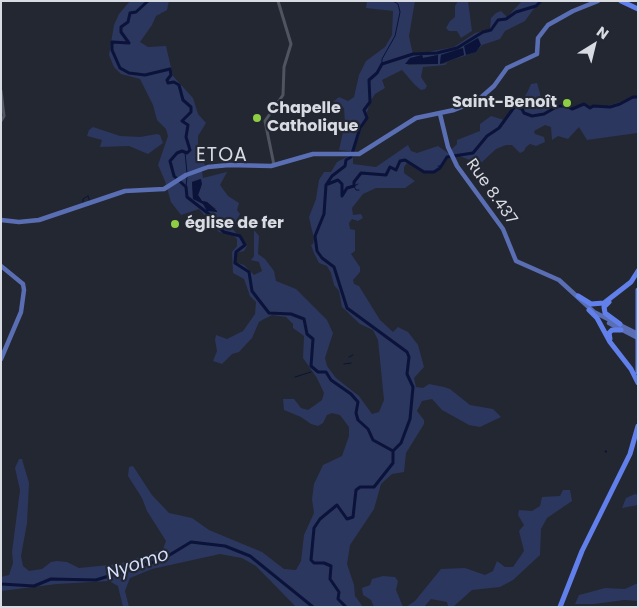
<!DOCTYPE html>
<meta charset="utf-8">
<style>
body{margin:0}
#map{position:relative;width:639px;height:608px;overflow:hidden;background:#232732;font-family:Poppins,sans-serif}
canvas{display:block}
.frame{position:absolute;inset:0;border:2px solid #d8dbe2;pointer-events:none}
.north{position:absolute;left:569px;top:20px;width:50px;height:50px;-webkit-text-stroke:4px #232732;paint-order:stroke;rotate:36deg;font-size:14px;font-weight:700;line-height:20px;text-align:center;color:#d8dbe2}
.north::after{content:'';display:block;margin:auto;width:18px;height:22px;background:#d8dbe2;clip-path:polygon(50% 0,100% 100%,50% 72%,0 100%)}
</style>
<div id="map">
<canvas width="639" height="608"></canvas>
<div class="frame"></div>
<div class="north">N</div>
</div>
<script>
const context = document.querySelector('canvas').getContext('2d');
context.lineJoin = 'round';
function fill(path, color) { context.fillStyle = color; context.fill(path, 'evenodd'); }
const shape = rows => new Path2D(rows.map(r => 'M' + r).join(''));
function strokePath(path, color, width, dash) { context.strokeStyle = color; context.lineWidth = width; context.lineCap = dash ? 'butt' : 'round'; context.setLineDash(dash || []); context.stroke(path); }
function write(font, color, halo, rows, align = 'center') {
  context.font = font + ' Poppins,sans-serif'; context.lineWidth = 4.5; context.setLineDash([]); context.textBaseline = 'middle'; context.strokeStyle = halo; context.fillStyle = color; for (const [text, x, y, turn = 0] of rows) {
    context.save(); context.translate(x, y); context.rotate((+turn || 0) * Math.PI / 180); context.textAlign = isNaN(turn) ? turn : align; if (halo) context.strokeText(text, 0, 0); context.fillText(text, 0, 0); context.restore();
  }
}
fill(shape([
 [130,1,169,1,167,10,156,16,152,25,140,42,148,47,166,46,173,76,193,98,198,114,206,123,198,136,198,151,205,165,202,171,203,178,227,172,220,185,228,196,239,203,237,210,240,214,232,228,247,246,244,251,236,253,235,262,244,265,254,275,262,271,259,262,251,260,254,256,254,230,259,236,258,254,265,259,274,271,276,281,296,289,327,320,333,333,325,358,327,366,336,378,359,396,372,414,379,412,384,400,378,340,373,330,360,324,342,307,339,291,334,285,331,273,327,266,319,263,314,253,311,245,313,244,314,239,309,217,316,199,319,180,324,172,331,172,337,162,349,156,350,151,339,150,345,123,344,108,333,102,339,97,348,101,354,97,359,75,366,61,385,47,392,35,393,11,366,8,367,1,415,1,409,36,413,55,454,47,475,33,490,29,491,18,496,13,501,11,507,17,522,1,537,1,538,3,525,21,505,31,500,39,482,45,476,52,449,61,445,65,423,67,421,77,427,86,425,89,421,90,415,85,402,70,382,80,385,88,375,94,371,100,353,154,353,164,376,167,408,145,411,151,417,153,438,146,448,153,457,144,457,140,480,131,480,124,491,116,504,120,527,93,531,84,537,83,541,97,572,109,584,104,590,108,598,105,603,107,638,97,637,133,587,140,579,127,568,139,558,136,552,140,551,127,545,125,534,131,535,134,544,137,545,142,536,146,530,144,526,147,524,151,520,153,512,145,506,145,496,149,482,162,477,163,455,154,447,157,440,168,430,173,407,163,404,167,404,173,415,181,405,188,376,188,363,194,352,208,353,215,361,214,363,218,358,221,352,219,349,223,350,229,355,230,355,251,351,254,360,267,360,272,353,280,354,284,359,286,380,320,393,332,398,327,408,332,418,345,424,367,414,378,416,387,423,388,429,384,444,387,450,389,470,405,493,409,501,417,480,427,469,425,442,410,432,399,422,401,417,411,424,420,424,424,406,453,404,472,392,474,381,484,374,509,350,545,347,564,354,585,355,596,363,607,296,607,256,566,242,558,220,554,152,569,130,578,125,591,129,607,123,607,118,586,109,581,57,584,1,591,1,577,9,575,13,563,12,552,20,490,15,468,19,459,22,459,29,483,27,523,21,556,23,566,29,571,42,569,51,562,57,561,67,562,79,568,119,564,163,549,166,541,147,511,142,498,128,476,129,467,133,466,152,495,169,513,192,518,209,530,262,552,284,569,296,570,301,561,304,535,314,513,312,499,314,484,323,465,342,456,349,436,349,427,340,415,332,413,327,415,323,423,318,426,311,424,301,417,284,410,283,399,294,399,301,408,308,410,322,400,324,393,317,378,303,358,304,336,293,328,293,324,286,317,272,315,264,319,259,322,252,338,239,352,232,354,222,364,213,361,217,351,215,340,216,335,227,339,243,331,255,314,256,302,250,296,244,279,233,273,232,252,237,246,237,239,233,235,219,232,199,209,181,215,171,202,165,181,158,165,168,136,166,129,157,120,153,105,140,79,121,74,114,67,109,55,114,25,119,14],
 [462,48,464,55,443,64,440,63,441,55],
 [438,55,438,64,407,65,423,56,423,58],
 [200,179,201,187,198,195,202,201,207,202,216,209,211,210,193,197,192,182],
 [458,1,468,1,472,31,461,38,457,31,449,31,446,28,450,21,455,17,455,6],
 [93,127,120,136,140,137,157,134,160,135,163,143,148,154,129,146,100,147,102,140,87,136,89,130],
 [563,490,570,490,572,501,547,518,541,529,540,555,513,580,500,587,472,590,453,607,448,606,447,602,431,599,424,607,406,607,415,601,441,569,465,568,485,575,493,571,497,561,505,567,513,567,524,551,519,531,524,525,518,515,519,510,532,511,540,506,542,497,560,496],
 [635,494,638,495,638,505,622,508,626,498],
 [383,576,395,577,398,581,396,590,403,607,374,607,371,600,363,595,362,588,370,585,372,579],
 [638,583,638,601,624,600,594,604,575,604,579,595,583,594,605,588,625,589]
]), '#2b375e');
fill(shape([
 [478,38,481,45,476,52,466,55,464,46],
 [463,48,464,55,440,64,441,55],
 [422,55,423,58,438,55,438,64,405,64,410,58],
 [201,179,202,184,198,195,202,201,207,202,217,211,217,212,207,211,203,204,193,199,192,182]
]), '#0b133a');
strokePath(shape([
 [382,64,382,59,395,36,400,12,398,4,393,1],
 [185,152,187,173],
 [438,166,442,166],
 [358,184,354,186,356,190,359,190],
 [186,187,187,177],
 [88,196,90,202,83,204,83,199,88,196],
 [349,357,353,355],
 [344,364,351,363],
 [295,377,311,372],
 [606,451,607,452,605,452,605,451,606,451]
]), '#0b133a', 1);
strokePath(shape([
 [148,1,136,12,130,13,128,22,121,27,121,32,129,43,112,42,112,50,120,68,129,73,145,75,170,69,171,75,167,80,168,83,174,82,179,85,183,100,191,107,191,112,182,121,188,125,186,137,190,150,187,153,182,151,177,153,170,161,174,176,186,187,187,197,214,218,218,227,224,232,240,236,245,245,236,252,235,263,249,272,252,291,255,295,269,313,291,314,304,319,307,334,313,339,311,366,318,372,326,372,331,380,351,394,358,402,356,413,358,420,368,429,373,440,393,451],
 [328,184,338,180,342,184,342,196,347,188,354,186,354,182,361,173,386,175,390,167,396,170,400,161,405,160,424,172,434,172,440,168,447,157,473,153,487,136,499,128,515,106,522,109,524,113,532,116,544,114,558,106,566,106,572,109,584,104,590,108,593,106,610,107,620,104,633,97,638,97],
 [393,451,401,443,410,419,413,387,407,374,409,357,407,352,347,308,334,267,322,258,317,251,315,236,324,214,326,185,332,176,345,166,346,160,351,157,360,128,367,118,364,110,370,102,369,80,377,73,382,64,413,54,437,53,457,48,483,32,491,30,498,20,506,19,516,12,536,6,541,1],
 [1,584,34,586,51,579,96,580,163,559,191,542,225,546,250,556,313,607],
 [346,607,338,599,339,592,330,579,331,566,324,563,314,563,311,560,314,528,320,519,337,505,347,519,353,517,356,490,360,487,374,487,393,463,393,451]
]), '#0b133a', 3);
strokePath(shape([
 [1,91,4,116,1,121],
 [274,165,265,121,283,95,284,67,291,44,278,1]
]), '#4f5460', 3);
strokePath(shape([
 [440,114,448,147,457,166,503,229,516,261,559,280,594,312,638,334],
 [1,220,19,222,39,220,125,191,164,189,186,175,208,167,229,165,271,166,313,154,359,154,416,118,454,110,477,101,494,86,507,68,537,54,538,38,548,25,573,11,598,1],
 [1,266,23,284,24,290,21,312,1,359],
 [609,323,638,338]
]), '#5a6eb4', 4.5);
strokePath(shape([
 [621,1,638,9],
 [638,290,638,372],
 [578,296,591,304,604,303,631,282,638,271],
 [609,302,604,307,605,313,620,324],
 [589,310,597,318,610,342,631,369,638,383],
 [610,339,609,333,612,330,621,330],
 [560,607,582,551,630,454,638,426]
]), '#6280ec', 5);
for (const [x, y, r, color] of [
 [567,103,5,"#8ece43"],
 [257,118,5,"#8ece43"],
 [175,224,5,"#8ece43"]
]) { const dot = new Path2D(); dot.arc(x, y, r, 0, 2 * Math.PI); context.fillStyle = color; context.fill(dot); strokePath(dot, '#232732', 2); }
write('bold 16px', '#d8dbe2', '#232732', [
 ["Saint-Benoît",557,103,"right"],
 ["Chapelle",267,109],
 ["Catholique",267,127],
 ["église de fer",185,224]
], 'left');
write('16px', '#d8dbe2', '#232732', [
 ["Rue 8.437",491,192,55]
]);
write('italic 18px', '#d5dffd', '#232732', [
 ["Nyomo",138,565,-19]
]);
context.letterSpacing = '1px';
write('19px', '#d8dbe2', '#232732', [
 ["ETOA",222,156]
]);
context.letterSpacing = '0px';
</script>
